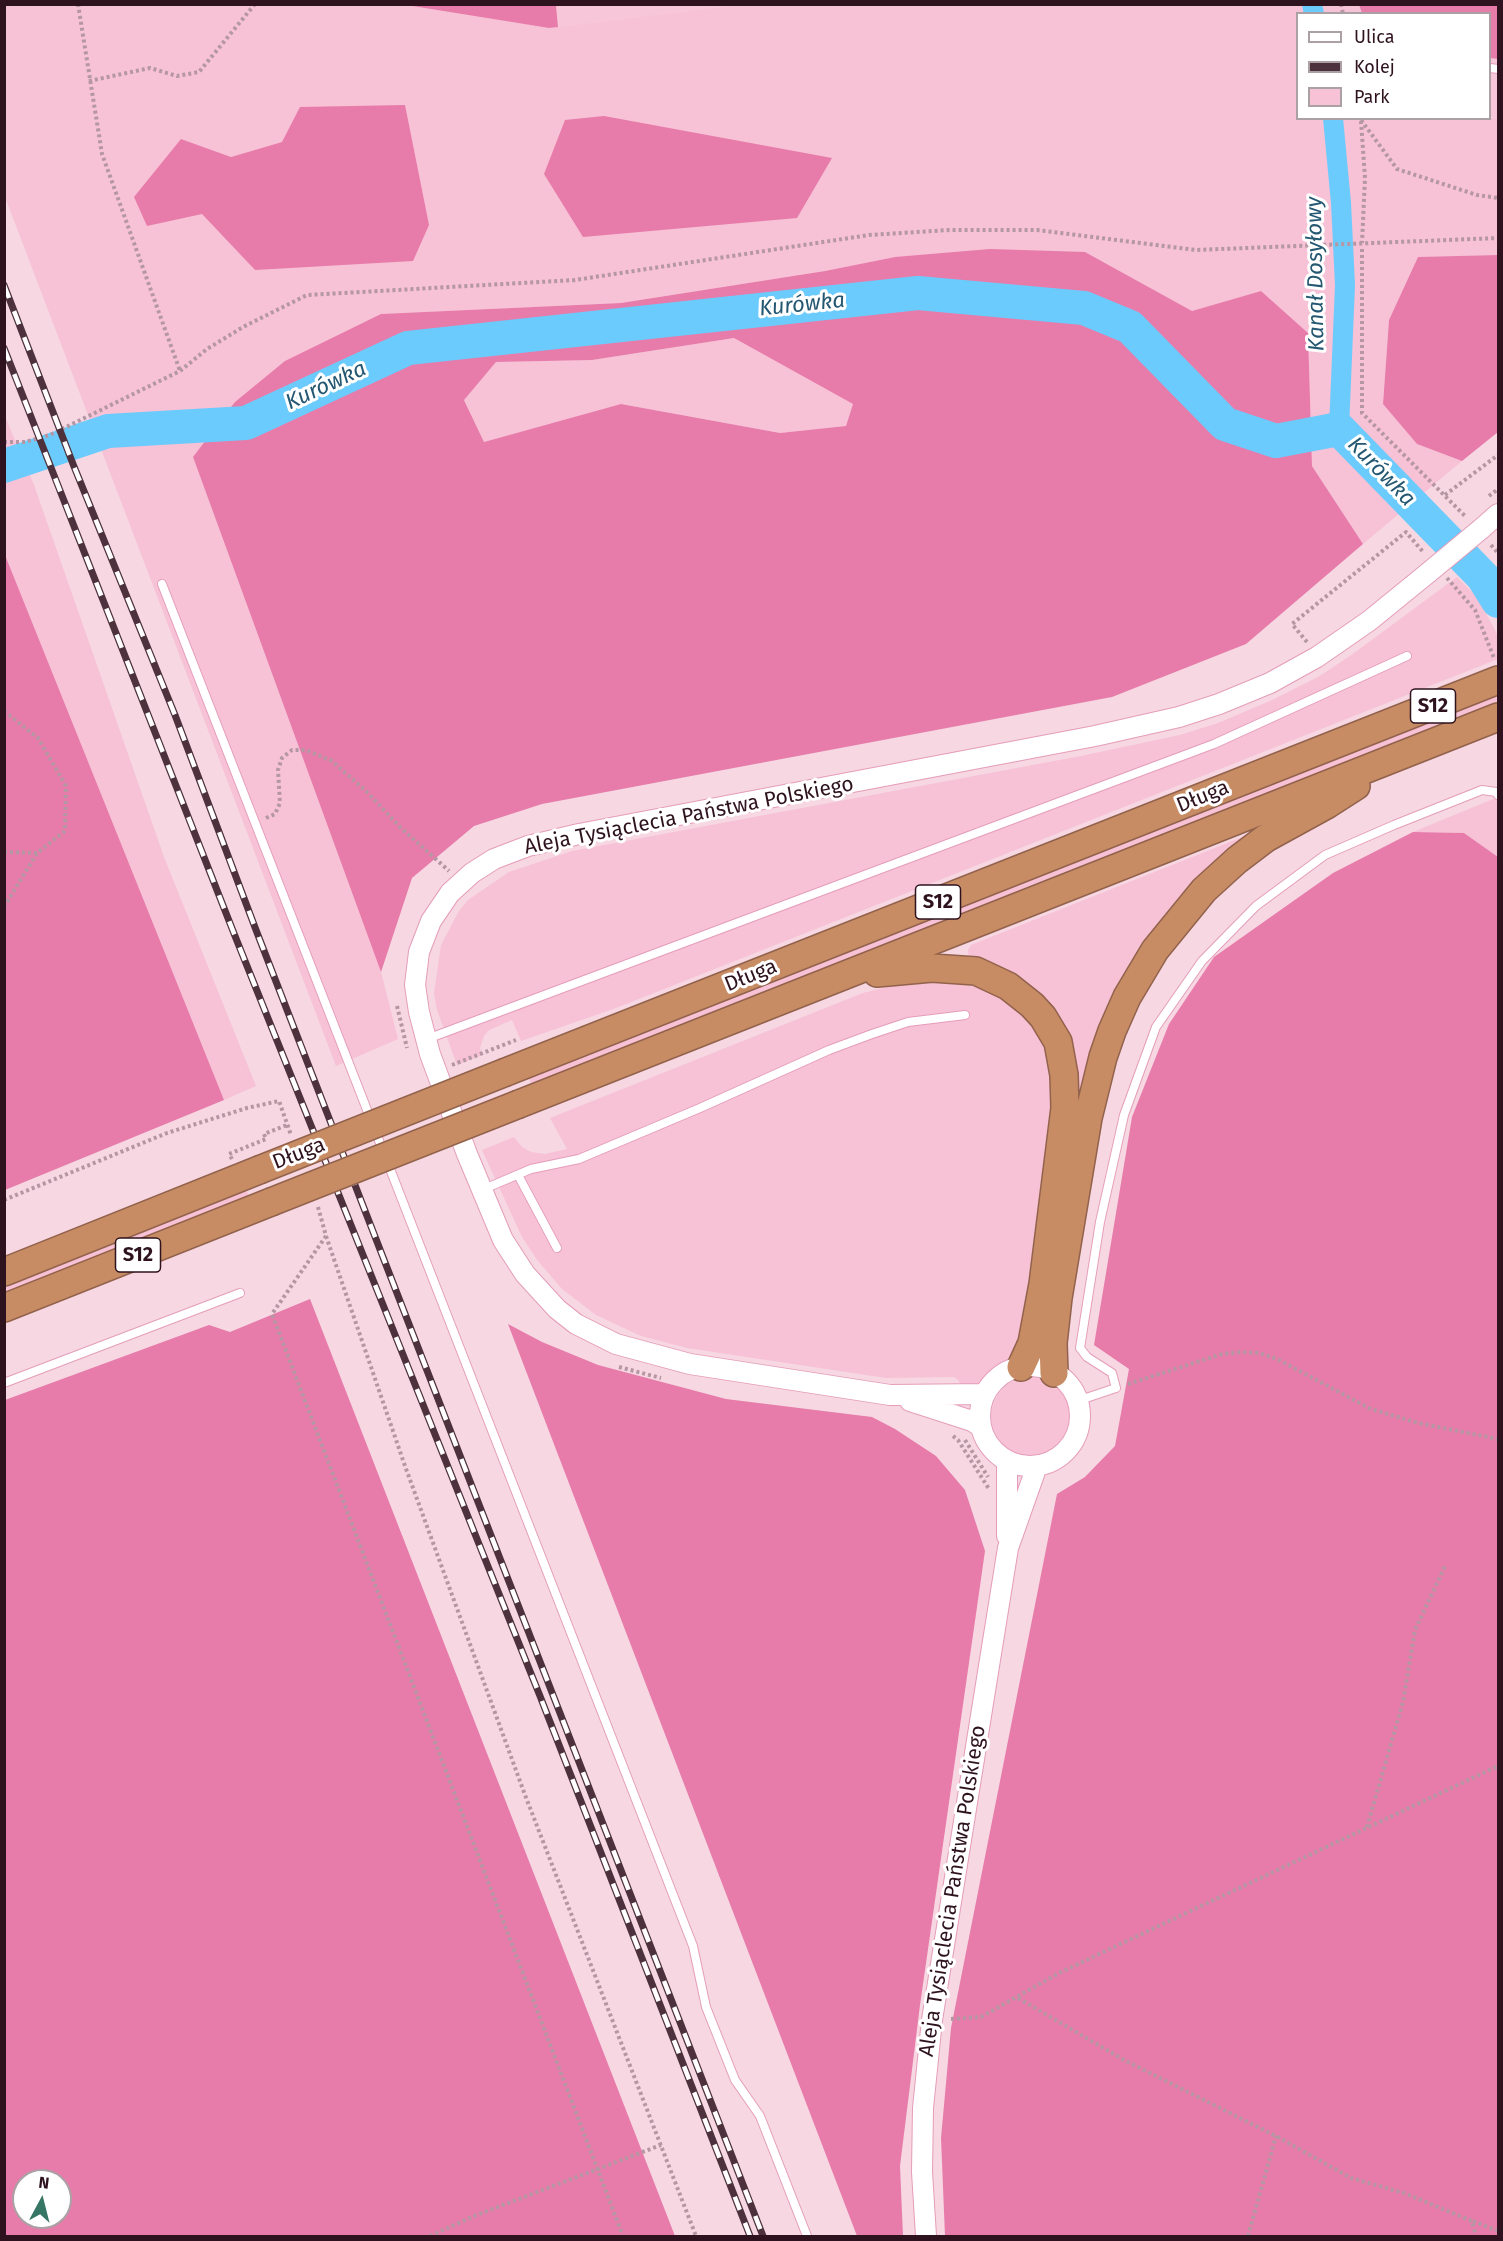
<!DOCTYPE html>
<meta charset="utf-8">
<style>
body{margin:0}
#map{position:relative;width:1503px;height:2241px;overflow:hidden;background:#f6d7e2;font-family:"Fira Sans",sans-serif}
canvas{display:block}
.frame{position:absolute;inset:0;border:6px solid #2e131f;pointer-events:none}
.legend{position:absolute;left:1296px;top:12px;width:195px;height:108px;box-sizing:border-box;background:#fff;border:2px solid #aba1a5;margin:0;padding:8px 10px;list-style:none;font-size:18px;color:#2e131f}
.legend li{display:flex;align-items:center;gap:12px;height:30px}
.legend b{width:30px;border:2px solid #aba1a5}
.north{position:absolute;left:12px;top:2169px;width:60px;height:60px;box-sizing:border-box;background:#fff;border:2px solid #aba1a5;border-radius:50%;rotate:7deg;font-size:16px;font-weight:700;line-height:24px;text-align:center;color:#2e131f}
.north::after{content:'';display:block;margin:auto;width:21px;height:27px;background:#367665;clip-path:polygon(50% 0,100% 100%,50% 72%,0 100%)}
</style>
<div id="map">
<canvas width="1503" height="2241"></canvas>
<div class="frame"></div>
<ul class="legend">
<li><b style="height:8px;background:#fff"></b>Ulica</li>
<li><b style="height:8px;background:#4d323d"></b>Kolej</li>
<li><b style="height:16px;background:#f7c1d6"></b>Park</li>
</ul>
<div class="north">N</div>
</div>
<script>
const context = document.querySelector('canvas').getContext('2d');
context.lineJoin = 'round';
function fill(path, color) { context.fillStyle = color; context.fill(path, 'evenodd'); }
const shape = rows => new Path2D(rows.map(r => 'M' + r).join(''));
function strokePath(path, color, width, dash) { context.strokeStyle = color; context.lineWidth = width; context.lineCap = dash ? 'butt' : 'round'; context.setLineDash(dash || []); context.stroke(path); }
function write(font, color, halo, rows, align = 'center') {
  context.font = font + ' "Fira Sans",sans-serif'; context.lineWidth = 6; context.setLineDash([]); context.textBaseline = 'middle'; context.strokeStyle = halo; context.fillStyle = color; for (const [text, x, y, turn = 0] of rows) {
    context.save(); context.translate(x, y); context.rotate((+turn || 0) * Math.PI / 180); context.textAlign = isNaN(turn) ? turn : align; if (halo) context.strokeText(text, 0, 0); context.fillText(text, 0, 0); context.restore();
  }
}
fill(shape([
 [556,4,748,5,558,27],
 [1490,58,1498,59,1498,118,1490,117]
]), '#f8c6d9');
fill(shape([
 [748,4,1359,5,1362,13,1298,14,1298,118,1498,118,1498,255,1418,257,1389,320,1383,404,1417,444,1462,461,1363,544,1312,466,1308,333,1261,291,1192,311,1085,252,895,257,825,271,621,303,381,314,193,457,381,972,398,1039,336,1066,5,197,5,5,406,5,549,28],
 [181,139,231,157,282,142,255,270,202,214],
 [734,338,853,404,846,426,780,433,621,404,484,442,464,399,496,362,592,360],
 [4,414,34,485,164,857,256,1086,224,1100,5,555],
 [1457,577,1478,598,1498,636,1498,659,616,1008,521,1041,512,1020,489,1030,484,1036,480,1048,482,1055,457,1065,437,1010,434,993,441,945,459,911,468,900,509,872,572,851,1081,756,1180,735,1218,723,1270,701,1318,677,1350,656],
 [1498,696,1498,702,1067,875,532,1085,529,1078,1319,763],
 [1498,797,1498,857,1464,833,1413,832],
 [1255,832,1133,968,1044,1360,1036,1359,1071,1050,969,958,968,950,971,945],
 [911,981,967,981,1000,994,1037,1028,1050,1060,1055,1087,1031,1317,1009,1365,998,1370,976,1386,961,1385,958,1380,954,1377,886,1378,687,1348,641,1336,596,1315,562,1289,538,1261,522,1237,482,1150,514,1137,522,1147,531,1152,545,1154,567,1149,550,1118,863,993],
 [246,1190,249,1196,5,1295,5,1286],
 '991 1417a40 40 0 1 1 80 0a40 40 0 1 1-80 0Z'
]), '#f7c1d6');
fill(shape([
 [406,5,556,5,558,27,549,28],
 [1359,5,1498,5,1498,59,1490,58,1490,14,1362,13],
 [405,105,429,225,413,261,255,270,202,214,147,226,134,197,181,139,231,157,282,142,300,107],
 [604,116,832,158,797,218,583,237,544,174,565,120],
 [990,249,1085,252,1192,311,1261,291,1308,333,1312,466,1363,544,1246,644,1112,697,542,804,474,826,412,878,381,972,193,457,235,402,285,361,381,314,621,303,825,271,895,257],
 [734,338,853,404,846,426,780,433,621,404,484,442,464,400,496,362,592,360],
 [1498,255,1498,432,1462,461,1417,444,1383,404,1389,320,1418,257],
 [5,555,224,1100,5,1190,4,1190],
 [1413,832,1464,833,1498,857,1498,2236,945,2236,941,2138,951,2028,1057,1494,1085,1477,1115,1446,1129,1369,1094,1345,1132,1117,1169,1024,1214,957,1333,873],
 [310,1299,675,2236,5,2236,5,1400,209,1325,230,1332],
 [24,2181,60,2181,60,2217,24,2217],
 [508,1324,542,1342,598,1365,726,1399,872,1417,895,1429,936,1456,965,1490,985,1551,920,2005,900,2166,903,2236,857,2236]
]), '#e77baa');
strokePath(shape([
 [1312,4,1314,14],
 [1333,118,1341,203,1345,285,1339,429]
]), '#6ccbfd', 20);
strokePath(shape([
 [4,466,108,431,246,423,408,348,918,293,1084,308,1130,327,1225,424,1276,441,1339,429,1483,577,1498,601]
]), '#6ccbfd', 34);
const service = shape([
 [1490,68,1498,69],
 [162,584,693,1946,706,2007,735,2080,760,2116,807,2236],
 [427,1039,1214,744,1407,656],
 [518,1175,557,1248],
 [484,1189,531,1169,579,1159,700,1108,829,1050,872,1034,908,1022,965,1015],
 [4,1383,240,1293],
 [1077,1401,1116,1388,1112,1373,1087,1357,1080,1348,1100,1222,1124,1115,1156,1027,1202,961,1256,906,1325,855,1394,825,1482,790,1496,792,1498,795]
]);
const tertiary = shape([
 [1481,529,1498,514],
 '980 1416a50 50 0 1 1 100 0a50 50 0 1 1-100 0Z',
 [985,1394,890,1395,690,1364,616,1344,576,1324,557,1309,525,1274,503,1240,467,1154,430,1054,419,1012,415,985,419,952,431,921,450,893,472,873,494,859,528,846,579,834,1095,736,1179,717,1219,704,1270,683,1317,657,1369,621,1428,573],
 [910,1401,972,1421,980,1426],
 [1007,1536,1007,1461],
 [926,2236,922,2172,923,2108,932,2020,1008,1548,1037,1466]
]);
const motorway = shape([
 [877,973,932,968,976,971,1008,986,1032,1005,1043,1017,1058,1042,1064,1075,1065,1108,1043,1284,1032,1343,1021,1367],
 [506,1072,1498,680],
 [519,1104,1498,717],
 [4,1272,259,1170],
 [4,1308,271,1202],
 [1054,1373,1053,1343,1058,1298,1088,1118,1103,1057,1112,1031,1127,997,1155,950,1204,890,1237,860,1266,838,1328,804,1356,786]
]);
strokePath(service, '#e59dba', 10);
strokePath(tertiary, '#e59dba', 22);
strokePath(motorway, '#92624c', 30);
strokePath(shape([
 [78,4,102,154,180,371],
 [1341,4,1343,14],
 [89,81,150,68,177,76,199,72,255,4],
 [1361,120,1397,169,1477,195,1498,198],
 [1361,121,1365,178,1362,243],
 [1362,249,1362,413,1466,517],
 [4,442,25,442,50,435,180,371,207,349,243,327,307,295,575,280,869,235,949,230,1037,230,1196,250,1498,238],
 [1445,495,1498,455],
 [1489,496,1498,489],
 [1491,545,1498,553],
 [1447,578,1475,610,1494,658],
 [1307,642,1292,624,1406,532,1424,553],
 [4,711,38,738,66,786,65,831,37,853,4,907],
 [266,818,275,814,280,803,278,770,282,758,292,750,306,750,332,761,367,792,400,827,449,871],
 [4,852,37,853],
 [397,1006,407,1048],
 [452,1065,516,1040],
 [232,1159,229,1154,266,1139,264,1134,287,1125],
 [4,1200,167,1133,247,1108,279,1101,291,1135],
 [318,1207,326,1236,272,1314,623,2236],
 [326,1236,405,1466,525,1795,696,2236],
 [619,1367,661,1378],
 [1128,1384,1222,1354,1241,1352,1259,1353,1277,1359,1371,1409,1418,1423,1498,1439],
 [953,1436,958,1440,989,1489],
 [965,1440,988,1477],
 [1367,1827,1403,1702,1415,1630,1446,1564],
 [1018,1998,1124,2060,1276,2136,1351,2178,1404,2193,1472,2221,1476,2236],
 [951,2019,981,2017,1059,1973,1498,1766],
 [1473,2221,1498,2231],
 [430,2236,474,2216,661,2145],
 [1248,2236,1276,2136]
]), '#b597a3', 4, [3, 3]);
strokePath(service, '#fff', 8);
strokePath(tertiary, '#fff', 20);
strokePath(motorway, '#c88c65', 27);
const rail = shape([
 [4,285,73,464,175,715,256,930,763,2236],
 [4,348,235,936,540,1696,750,2236]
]);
strokePath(rail, '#4d323d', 7);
strokePath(rail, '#fff', 4.5, [14]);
const tertiaryBridge = shape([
 [1428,573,1481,529]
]);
const motorwayBridge = shape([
 [259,1170,506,1072],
 [271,1202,519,1104]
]);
strokePath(tertiaryBridge, '#e59dba', 22, []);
strokePath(motorwayBridge, '#92624c', 30, []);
strokePath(tertiaryBridge, '#fff', 20);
strokePath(motorwayBridge, '#c88c65', 27);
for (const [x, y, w] of [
 [1433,706,45],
 [938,902,45],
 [138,1255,45]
]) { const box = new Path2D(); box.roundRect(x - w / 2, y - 17, w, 34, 4.5); context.fillStyle = '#fff'; context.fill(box); strokePath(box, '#2e131f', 1.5); }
write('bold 20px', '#2e131f', null, [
 ["S12",1433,706],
 ["S12",938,902],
 ["S12",138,1255]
]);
write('21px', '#2e131f', '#fff', [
 ["Długa",1203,797,-22],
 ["Aleja Tysiąclecia Państwa Polskiego",689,816,-11],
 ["Długa",751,976,-22],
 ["Długa",299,1154,-21],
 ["Aleja Tysiąclecia Państwa Polskiego",953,1891,-81]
]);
write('italic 22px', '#245771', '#fff', [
 ["Kanał Dosyłowy",1316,274,-91],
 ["Kurówka",802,305,-6],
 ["Kurówka",326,386,-25],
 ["Kurówka",1381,472,46]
]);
</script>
